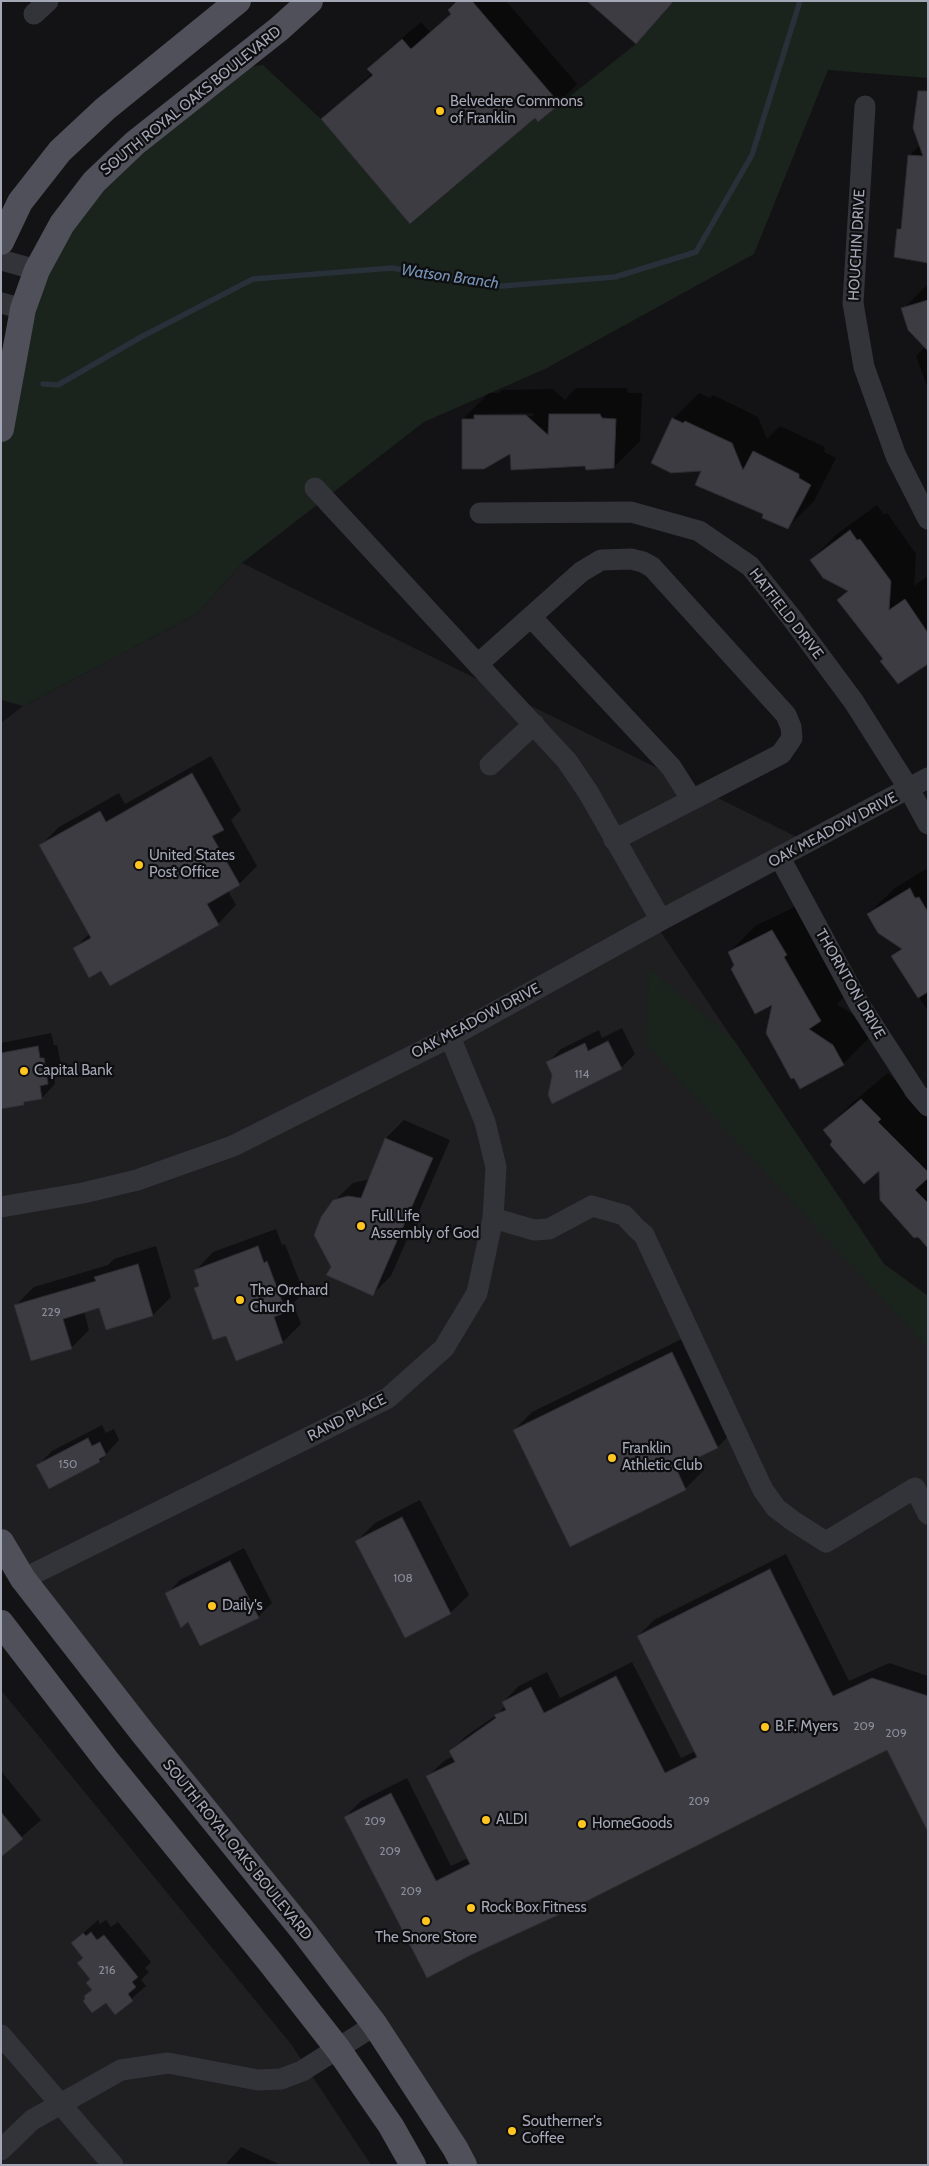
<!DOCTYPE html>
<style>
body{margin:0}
#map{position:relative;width:929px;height:2166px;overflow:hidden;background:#131315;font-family:Cabin,sans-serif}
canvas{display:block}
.frame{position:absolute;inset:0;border:2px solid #a3a7b6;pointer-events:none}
</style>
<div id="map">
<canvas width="929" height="2166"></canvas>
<div class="frame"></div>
</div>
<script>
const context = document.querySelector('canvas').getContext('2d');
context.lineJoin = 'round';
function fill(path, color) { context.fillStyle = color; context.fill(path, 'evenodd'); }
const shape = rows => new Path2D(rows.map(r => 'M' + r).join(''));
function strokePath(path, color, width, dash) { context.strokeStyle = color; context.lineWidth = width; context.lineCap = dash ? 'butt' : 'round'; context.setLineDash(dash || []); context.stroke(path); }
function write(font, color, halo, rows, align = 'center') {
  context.font = font + ' Cabin,sans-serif'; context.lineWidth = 4.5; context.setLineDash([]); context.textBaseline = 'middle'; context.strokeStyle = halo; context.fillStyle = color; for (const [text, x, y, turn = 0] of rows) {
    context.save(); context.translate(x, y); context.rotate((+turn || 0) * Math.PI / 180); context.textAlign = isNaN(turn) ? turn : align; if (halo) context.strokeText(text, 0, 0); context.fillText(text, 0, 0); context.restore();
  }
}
fill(shape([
 [242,563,809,843,656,925,884,1264,928,1296,928,2165,464,2165,1,1542,1,723,23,706,197,614],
 [1,1690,291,2044,371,2165,1,2165]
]), '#1f1f22');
fill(shape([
 [674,1,928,1,928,78,828,70,754,254,545,369,424,422,242,563,197,614,23,706,1,700,1,429,62,224,227,70,263,65,321,119,411,224,535,118,560,104,636,44],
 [649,968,734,1040,884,1264,928,1296,928,1348,646,1044]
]), '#1a231c');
fill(shape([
 [466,1,506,1,577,84,559,103,535,116,322,119,373,73,369,69,387,51,421,22,430,32],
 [589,1,675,1,636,43],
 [928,96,928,262,898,229,903,225,910,155,920,145],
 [928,284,928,389,916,356,925,347,903,309],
 [576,388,626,388,628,393,642,393,640,441,614,467,587,465,511,451,463,419,489,393,498,393,502,390,553,389,565,400],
 [533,413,533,416,487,416,487,414],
 [699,393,710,398,713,395,758,417,767,439,780,426,825,447,824,452,836,458,814,501,788,527,702,470,673,419],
 [877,505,884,515,887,513,916,554,914,586,928,576,928,663,884,659,839,600,849,590,811,560,837,534],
 [211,756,241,810,231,820,257,866,239,884,228,891,236,905,218,924,102,969,74,949,90,933,41,845,59,827,119,793,125,804],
 [928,868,928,1011,892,957,902,947,868,914,895,888],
 [799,905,847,994,837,1004,859,1019,869,1038,843,1064,774,1003,735,965,729,953,755,926],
 [622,1028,635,1054,621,1068,554,1075,547,1063,561,1049,599,1030,602,1038],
 [51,1033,54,1045,57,1045,62,1069,54,1077,55,1084,42,1098,27,1100,24,1104,1,1108,1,1043],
 [888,1073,906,1092,904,1095,928,1119,928,1242,880,1169,834,1141,825,1130,851,1104],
 [404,1120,450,1140,391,1276,373,1294,332,1267,334,1201,353,1183,370,1179,386,1138],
 [276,1229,282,1245,285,1244,304,1293,293,1303,301,1324,283,1342,227,1334,195,1288,200,1284,195,1271,213,1252],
 [156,1246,171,1297,153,1315,100,1306,84,1311,89,1330,71,1348,16,1305,34,1287,108,1265,114,1259],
 [690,1335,736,1428,718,1447,697,1457,704,1470,685,1489,570,1545,514,1430,532,1412],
 [102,1425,106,1433,114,1429,119,1440,100,1461,38,1465,52,1451],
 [420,1500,469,1595,450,1613,357,1541,375,1523],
 [244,1548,272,1603,258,1617,188,1620,167,1594,180,1580],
 [786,1554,849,1681,889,1663,928,1676,928,1827,888,1749,473,1953,345,1817,361,1801,407,1778,451,1866,468,1858,428,1776,444,1761,453,1756,450,1752,466,1736,498,1714,505,1706,503,1702,519,1686,547,1672,560,1698,632,1662,681,1758,696,1751,638,1636,654,1620],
 [1,1771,41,1820,1,1855],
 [98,1920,100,1924,106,1920,111,1927,118,1922,151,1962,145,1968,149,1972,141,1980,146,1986,115,2013,106,2001,87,1999,86,1996,93,1989,91,1979,84,1958,72,1943],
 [241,2147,281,2165,225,2165]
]), '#0007');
strokePath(shape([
 [43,384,58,385,141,337,253,279,392,268,502,286,615,277,696,252,752,155,800,1]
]), '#283039', 5.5);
const building = shape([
 [457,1,472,1,560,104,538,122,535,118,410,224,321,119,373,75,367,69,402,39,411,49,451,14,448,10,457,1],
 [587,1,674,1,636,44,587,1],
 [918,91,928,91,928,263,894,257,897,229,901,229,908,155,923,156,913,128,918,91],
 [928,300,928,351,908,330,901,308,928,300],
 [549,414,600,414,602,418,616,419,614,468,586,470,585,466,511,470,510,454,484,469,462,469,462,419,474,419,474,415,526,415,548,435,549,414],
 [672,418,683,423,685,421,732,443,743,470,753,451,799,474,799,478,811,485,788,529,762,518,763,514,695,485,701,471,671,473,651,463,672,418],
 [850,530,857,540,860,539,891,581,889,610,905,599,928,633,928,664,898,684,880,661,883,659,837,600,848,591,823,578,810,560,850,530],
 [192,773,224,830,212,836,240,885,207,904,219,925,110,986,101,971,89,978,73,948,91,938,39,845,100,811,106,822,192,773],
 [910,888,915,898,919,897,928,912,928,992,918,998,891,956,902,949,878,933,867,914,910,888],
 [772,930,787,955,784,957,821,1021,809,1029,833,1045,844,1065,800,1089,794,1078,791,1079,766,1033,772,1005,755,1014,731,969,734,965,728,952,772,930],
 [608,1041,622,1069,552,1104,548,1095,552,1075,546,1062,585,1043,588,1051,608,1041],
 [38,1046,40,1058,44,1058,48,1084,40,1086,42,1099,24,1102,24,1105,1,1109,1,1053,38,1046],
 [861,1099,881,1119,878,1122,928,1172,928,1178,915,1190,928,1203,928,1248,918,1237,914,1238,880,1200,879,1171,864,1184,830,1145,832,1141,823,1130,861,1099],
 [385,1138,433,1158,373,1296,326,1275,331,1267,314,1235,321,1217,333,1200,348,1196,361,1198,385,1138],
 [258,1246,264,1263,267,1261,286,1312,274,1317,283,1343,236,1361,226,1336,213,1340,194,1288,199,1286,194,1270,258,1246],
 [138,1264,153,1316,106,1330,99,1308,63,1319,72,1349,31,1361,14,1305,96,1281,94,1277,138,1264],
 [672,1352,718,1448,676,1468,686,1490,570,1547,513,1430,672,1352],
 [88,1438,92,1446,100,1442,106,1455,99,1459,100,1462,49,1489,36,1465,88,1438],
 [402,1517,451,1614,405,1638,355,1541,402,1517],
 [230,1561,259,1618,200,1646,188,1622,181,1628,165,1593,230,1561],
 [770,1569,833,1696,872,1678,928,1696,928,1832,887,1750,569,1910,473,1954,427,1978,344,1817,391,1793,436,1881,470,1864,426,1776,455,1762,449,1751,496,1718,494,1715,506,1710,502,1702,531,1687,544,1713,616,1676,665,1773,697,1757,637,1636,770,1569],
 [1,1812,23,1839,1,1857,1,1812],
 [91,1932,97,1940,104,1935,138,1977,132,1982,136,1987,128,1994,133,2001,115,2015,106,2003,92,2013,83,2001,85,1999,84,1996,92,1990,86,1983,90,1979,77,1963,83,1958,71,1943,83,1933,86,1936,91,1932]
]);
fill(building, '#3c3c42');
strokePath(building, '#2d2c31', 1);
strokePath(shape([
 [34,14,48,1],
 [865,106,853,303,864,367,896,456,928,519],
 [1,260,37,270],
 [1,303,23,309],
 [315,488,567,761,588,792,661,920],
 [480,513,631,512,699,531,750,566,791,617,854,702,909,789,928,824],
 [531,617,671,767,692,800],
 [478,664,581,572,601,560,631,559,643,562,652,567,786,715,791,727,792,738,781,754,614,840],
 [490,765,534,724],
 [780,858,859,1004,916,1092,928,1106],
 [1,1207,83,1193,137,1180,233,1146,450,1037,661,920,928,778],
 [493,1218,534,1230,549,1229,592,1206,624,1215,636,1228,644,1235,763,1490,776,1508,793,1521,826,1542,915,1488,928,1514],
 [23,1579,388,1398,444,1348,477,1293,493,1218,496,1167,485,1122,450,1037],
 [1,2035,113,2165],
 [1,2150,32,2120,121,2070,168,2063,258,2080,281,2079,302,2071,375,2025]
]), '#33343a', 21);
strokePath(shape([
 [1,242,20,202,60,151,105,109,238,1],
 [1,429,23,309,37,270,62,224,94,182,135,143,279,29,310,1],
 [1,1542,23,1579,142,1732,304,1932,375,2025,455,2148,464,2165],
 [1,1623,107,1761,270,1962,338,2049,391,2126,413,2165]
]), '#4f5059', 26);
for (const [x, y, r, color] of [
 [440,111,5,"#ffc520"],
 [139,865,5,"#ffc520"],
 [24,1071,5,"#ffc520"],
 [361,1226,5,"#ffc520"],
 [240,1300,5,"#ffc520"],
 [612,1458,5,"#ffc520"],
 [212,1606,5,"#ffc520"],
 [765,1727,5,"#ffc520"],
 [486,1820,5,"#ffc520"],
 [582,1824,5,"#ffc520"],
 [471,1908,5,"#ffc520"],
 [426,1921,5,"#ffc520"],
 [512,2131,5,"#ffc520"]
]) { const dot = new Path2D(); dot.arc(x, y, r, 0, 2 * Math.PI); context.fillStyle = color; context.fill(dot); strokePath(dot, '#0e0e10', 2); }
write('12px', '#898c99', null, [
 ["114",582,1074],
 ["229",51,1312],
 ["150",68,1464],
 ["108",403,1578],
 ["209",864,1726],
 ["209",896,1733],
 ["209",699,1801],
 ["209",375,1821],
 ["209",390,1851],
 ["209",411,1891],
 ["216",107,1970]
]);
write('15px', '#a3a7b6', '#0e0e10', [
 ["SOUTH ROYAL OAKS BOULEVARD",191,101,-39],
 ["HOUCHIN DRIVE",857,245,-87],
 ["HATFIELD DRIVE",786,614,52],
 ["OAK MEADOW DRIVE",833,830,-28],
 ["THORNTON DRIVE",850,984,60],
 ["OAK MEADOW DRIVE",476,1021,-28],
 ["RAND PLACE",347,1418,-27],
 ["SOUTH ROYAL OAKS BOULEVARD",237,1850,51]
]);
write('15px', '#a3a7b6', '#0e0e10', [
 ["Belvedere Commons",450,102],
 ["of Franklin",450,119],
 ["United States",149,856],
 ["Post Office",149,873],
 ["Capital Bank",34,1071],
 ["Full Life",371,1217],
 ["Assembly of God",371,1234],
 ["The Orchard",250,1291],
 ["Church",250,1308],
 ["Franklin",622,1449],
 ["Athletic Club",622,1466],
 ["Daily's",222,1606],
 ["B.F. Myers",775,1727],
 ["ALDI",496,1820],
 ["HomeGoods",592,1824],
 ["Rock Box Fitness",481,1908],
 ["The Snore Store",426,1938,"center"],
 ["Southerner's",522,2122],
 ["Coffee",522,2139]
], 'left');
write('italic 16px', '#7693b5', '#0e0e10', [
 ["Watson Branch",450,277,8]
]);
</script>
